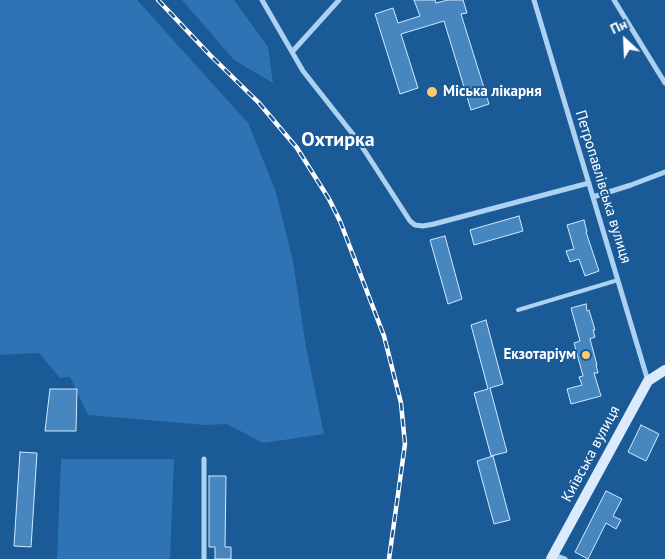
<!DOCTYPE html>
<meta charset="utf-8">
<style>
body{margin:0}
#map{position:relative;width:665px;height:559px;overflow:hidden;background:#1a5a97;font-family:"PT Sans",sans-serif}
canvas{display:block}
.north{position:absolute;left:600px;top:15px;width:50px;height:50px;-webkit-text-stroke:4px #1a5a97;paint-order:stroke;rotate:335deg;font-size:14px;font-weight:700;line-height:20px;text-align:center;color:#fff}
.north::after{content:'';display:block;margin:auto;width:18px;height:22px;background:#fff;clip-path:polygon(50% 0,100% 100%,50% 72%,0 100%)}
</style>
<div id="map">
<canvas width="665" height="559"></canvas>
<div class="north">Пн</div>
</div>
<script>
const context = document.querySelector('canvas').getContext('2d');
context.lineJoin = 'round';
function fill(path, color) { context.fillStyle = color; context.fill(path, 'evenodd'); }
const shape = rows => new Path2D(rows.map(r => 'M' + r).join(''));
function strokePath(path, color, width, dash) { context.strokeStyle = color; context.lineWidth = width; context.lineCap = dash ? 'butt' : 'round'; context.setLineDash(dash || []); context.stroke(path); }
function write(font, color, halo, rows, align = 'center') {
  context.font = font + ' "PT Sans",sans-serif'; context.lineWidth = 4; context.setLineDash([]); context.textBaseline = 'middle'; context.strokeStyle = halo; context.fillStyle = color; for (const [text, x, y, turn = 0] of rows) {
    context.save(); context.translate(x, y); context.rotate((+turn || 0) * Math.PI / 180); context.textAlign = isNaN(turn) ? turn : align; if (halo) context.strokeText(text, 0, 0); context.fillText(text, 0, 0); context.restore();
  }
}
fill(shape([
 [0,0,137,0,248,123,276,192,293,261,306,347,324,434,263,443,227,424,205,425,88,415,70,377,60,378,39,353,0,355],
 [182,0,234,0,268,47,273,83,234,60],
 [61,459,174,459,170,559,57,559]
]), '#2e74b4');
const building = shape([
 [414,0,435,0,436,3,448,0,463,0,467,13,461,14,489,104,471,110,444,21,401,34,418,88,400,94,375,14,393,8,398,23,420,16,414,0],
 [519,216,523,231,474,245,470,230,519,216],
 [584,220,587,232,586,232,599,271,585,276,579,259,570,262,566,251,574,249,567,225,584,220],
 [445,236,462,299,448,304,430,240,445,236],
 [586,304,587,311,589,310,595,330,593,330,595,337,590,339,597,365,596,365,598,373,594,373,601,396,571,404,567,389,582,385,579,377,583,376,574,343,580,341,571,308,586,304],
 [486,320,503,384,490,388,507,452,491,456,474,393,488,389,471,325,486,320],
 [50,389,77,389,76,431,45,431,50,389],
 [641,425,659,434,646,461,628,452,641,425],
 [20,452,37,453,31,547,14,546,20,452],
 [493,456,510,520,494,524,477,461,493,456],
 [209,476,226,476,225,547,231,547,231,559,215,559,215,547,209,547,209,476],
 [606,491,622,499,613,516,621,520,616,529,606,523,588,559,575,552,606,491]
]);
fill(building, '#4786bf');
strokePath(building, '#d4e9fb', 1);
strokePath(shape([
 [518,310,618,280]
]), '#add1f0', 4);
strokePath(shape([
 [262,0,303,71,359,142,410,221,415,225,423,226,434,224,589,183],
 [534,0,648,381],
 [614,0,665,83],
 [292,52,339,0],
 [593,197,631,185,665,172],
 [554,555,565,559],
 [204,559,204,459]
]), '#add1f0', 5);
strokePath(shape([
 [551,559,648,381,665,370]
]), '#dbebfb', 10);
const rail = shape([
 [158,0,210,55,259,103,297,148,329,199,340,221,384,336,401,403,405,444,389,559]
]);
strokePath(rail, '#fff', 4.5);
strokePath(rail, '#1a5a97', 2.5, [8]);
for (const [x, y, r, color] of [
 [432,92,6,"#ffca6d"],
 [586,355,5,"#ffca6d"]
]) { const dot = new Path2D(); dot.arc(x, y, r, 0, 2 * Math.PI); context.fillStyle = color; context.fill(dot); strokePath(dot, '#1a5a97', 2); }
write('bold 15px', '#fff', '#1a5a97', [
 ["Міська лікарня",443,92],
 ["Екзотаріум",576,355,"right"]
], 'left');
write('15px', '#fff', '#1a5a97', [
 ["Петропавлівська вулиця",603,187,73],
 ["Київська вулиця",591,454,-62]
]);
write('bold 20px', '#fff', '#1a5a97', [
 ["Охтирка",338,140]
]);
</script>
